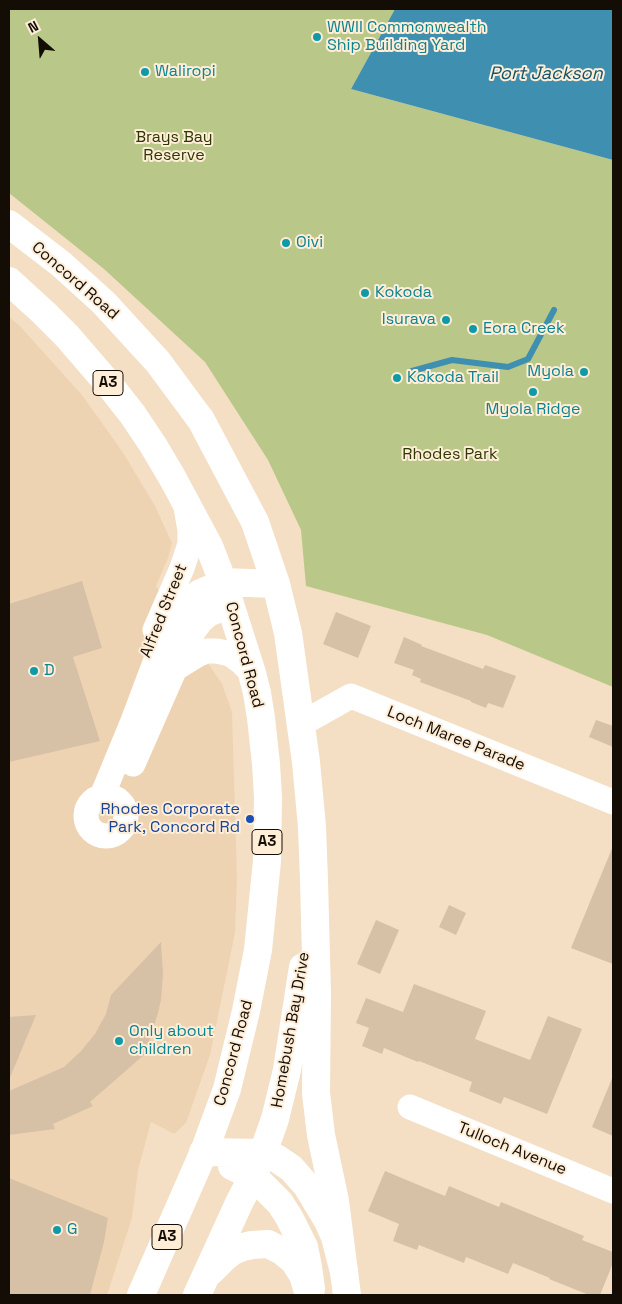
<!DOCTYPE html>
<style>
body{margin:0}
#map{position:relative;width:622px;height:1304px;overflow:hidden;background:#f4dfc4;font-family:"Space Grotesk",sans-serif}
canvas{display:block}
.frame{position:absolute;inset:0;border:10px solid #140d05;pointer-events:none}
.north{position:absolute;left:15px;top:15px;width:50px;height:50px;-webkit-text-stroke:4px #feedd7;paint-order:stroke;rotate:333deg;font-size:14px;font-weight:700;line-height:20px;text-align:center;color:#140d05}
.north::after{content:'';display:block;margin:auto;width:18px;height:22px;background:#140d05;clip-path:polygon(50% 0,100% 100%,50% 72%,0 100%)}
</style>
<div id="map">
<canvas width="622" height="1304"></canvas>
<div class="frame"></div>
<div class="north">N</div>
</div>
<script>
const context = document.querySelector('canvas').getContext('2d');
context.lineJoin = 'round';
function fill(path, color) { context.fillStyle = color; context.fill(path, 'evenodd'); }
const shape = rows => new Path2D(rows.map(r => 'M' + r).join(''));
function strokePath(path, color, width, dash) { context.strokeStyle = color; context.lineWidth = width; context.lineCap = dash ? 'butt' : 'round'; context.setLineDash(dash || []); context.stroke(path); }
function write(font, color, halo, rows, align = 'center') {
  context.font = font + ' "Space Grotesk",sans-serif'; context.lineWidth = 4; context.setLineDash([]); context.textBaseline = 'middle'; context.strokeStyle = halo; context.fillStyle = color; for (const [text, x, y, turn = 0] of rows) {
    context.save(); context.translate(x, y); context.rotate((+turn || 0) * Math.PI / 180); context.textAlign = isNaN(turn) ? turn : align; if (halo) context.strokeText(text, 0, 0); context.fillText(text, 0, 0); context.restore();
  }
}
fill(shape([
 [9,317,19,325,82,395,124,454,155,506,172,543,168,558,156,586,222,684,232,712,237,878,235,933,210,1055,186,1123,174,1134,151,1122,138,1170,132,1218,107,1295,9,1295]
]), '#eed3b3');
fill(shape([
 [9,9,395,9,351,89,613,160,613,687,487,635,306,586,301,530,268,460,205,362,104,269,9,193]
]), '#b9c889');
fill(shape([
 [395,9,613,9,613,160,351,89]
]), '#3f8fb0');
strokePath(shape([
 [412,371,452,360,508,367,528,359,554,310]
]), '#3f8fb0', 6);
fill(shape([
 [82,581,102,648,73,657,100,741,9,762,9,604],
 [336,612,371,626,358,658,323,644],
 [404,637,422,645,421,646,483,669,485,665,516,676,503,708,488,703,486,708,471,702,471,701,420,682,421,679,412,675,414,670,394,663],
 [596,720,613,726,613,747,589,737],
 [613,846,613,964,571,948],
 [449,905,466,913,456,935,439,927],
 [376,920,399,930,380,974,357,964],
 [161,942,163,974,161,1000,158,1013,145,1054,90,1102,93,1106,53,1124,55,1129,9,1135,9,1091,64,1067,81,1051,95,1034,101,1023,106,1014,111,995],
 [414,984,486,1011,475,1039,530,1060,548,1016,582,1029,547,1114,504,1097,501,1104,469,1091,472,1082,419,1061,418,1062,384,1048,382,1054,362,1046,369,1028,356,1023,366,998,403,1012],
 [36,1015,9,1080,9,1017],
 [613,1076,613,1136,592,1127],
 [385,1171,445,1196,449,1186,499,1207,501,1202,584,1236,582,1240,613,1252,613,1263,600,1295,589,1295,549,1279,550,1278,513,1263,508,1274,466,1257,464,1263,419,1245,417,1250,393,1241,399,1224,368,1211],
 [9,1178,108,1218,104,1242,90,1295,9,1295]
]), '#d6c1a7');
strokePath(shape([
 [155,630,182,568,190,544,190,530,186,507],
 [176,668,197,655,207,651,217,651,230,654,241,662,252,673],
 [301,724,351,696,613,802],
 [133,764,184,648,193,632,201,621,209,614,231,606],
 '86 816a20 20 0 1 1 40 0a20 20 0 1 1-40 0Z',
 [102,796,133,721,159,652,172,625,182,610,193,597,199,592,223,582],
 [410,1107,613,1191]
]), '#fff', 25);
strokePath(shape([
 [203,1152,263,1153,276,1158,291,1168,307,1186,328,1221,335,1237,344,1272,347,1295],
 [232,1166,253,1176,280,1203,289,1217,304,1247,308,1267,311,1289]
]), '#fff', 28);
strokePath(shape([
 [9,224,61,264,104,303,158,362,192,408,201,420,255,522,276,584,288,633,306,762,312,827,314,880,317,994,316,1093,321,1135,335,1201,344,1272],
 [9,281,44,313,67,336,111,387,133,415,153,445,172,477,209,546,223,582,252,673,257,693,261,718,266,764,268,797,267,861,258,950,246,1011,227,1089,205,1149,141,1295],
 [223,582,276,584],
 [211,1271,225,1257,233,1251,243,1247,252,1245,268,1244,282,1251,294,1261,303,1275,309,1295],
 [197,1295,239,1203,253,1176,263,1153,275,1119,287,1070,303,967]
]), '#fff', 28);
for (const [x, y, r, color] of [
 [317,37,5,"#0f9aa8"],
 [145,72,5,"#0f9aa8"],
 [286,243,5,"#0f9aa8"],
 [365,293,5,"#0f9aa8"],
 [446,320,5,"#0f9aa8"],
 [473,329,5,"#0f9aa8"],
 [584,372,5,"#0f9aa8"],
 [397,378,5,"#0f9aa8"],
 [533,392,5,"#0f9aa8"],
 [34,671,5,"#0f9aa8"],
 [250,819,5,"#1a4fb4"],
 [119,1041,5,"#0f9aa8"],
 [57,1230,5,"#0f9aa8"]
]) { const dot = new Path2D(); dot.arc(x, y, r, 0, 2 * Math.PI); context.fillStyle = color; context.fill(dot); strokePath(dot, '#feedd7', 2); }
for (const [x, y, w] of [
 [108,383,30],
 [267,842,30],
 [167,1237,30]
]) { const box = new Path2D(); box.roundRect(x - w / 2, y - 12.5, w, 25, 4); context.fillStyle = '#feedd7'; context.fill(box); strokePath(box, '#140d05', 1); }
write('bold 15px', '#140d05', null, [
 ["A3",108,383],
 ["A3",267,842],
 ["A3",167,1237]
]);
write('16px', '#0d838f', '#feedd7', [
 ["WWII Commonwealth",327,28],
 ["Ship Building Yard",327,46],
 ["Waliropi",155,72],
 ["Oivi",296,243],
 ["Kokoda",375,293],
 ["Isurava",436,320,"right"],
 ["Eora Creek",483,329],
 ["Myola",574,372,"right"],
 ["Kokoda Trail",407,378],
 ["Myola Ridge",533,410,"center"],
 ["D",44,671],
 ["Only about",129,1032],
 ["children",129,1050],
 ["G",67,1230]
], 'left');
write('16px', '#2e3702', '#feedd7', [
 ["Brays Bay",174,138],
 ["Reserve",174,156],
 ["Rhodes Park",450,455]
]);
write('16px', '#140d05', '#feedd7', [
 ["Concord Road",75,281,41],
 ["Alfred Street",164,611,-68],
 ["Concord Road",244,655,75],
 ["Loch Maree Parade",456,739,22],
 ["Homebush Bay Drive",291,1030,-80],
 ["Concord Road",234,1053,-75],
 ["Tulloch Avenue",512,1149,22]
]);
write('16px', '#164399', '#feedd7', [
 ["Rhodes Corporate",240,810],
 ["Park, Concord Rd",240,828]
], 'right');
write('italic 18px', '#12536a', '#feedd7', [
 ["Port Jackson",546,74]
]);
</script>
